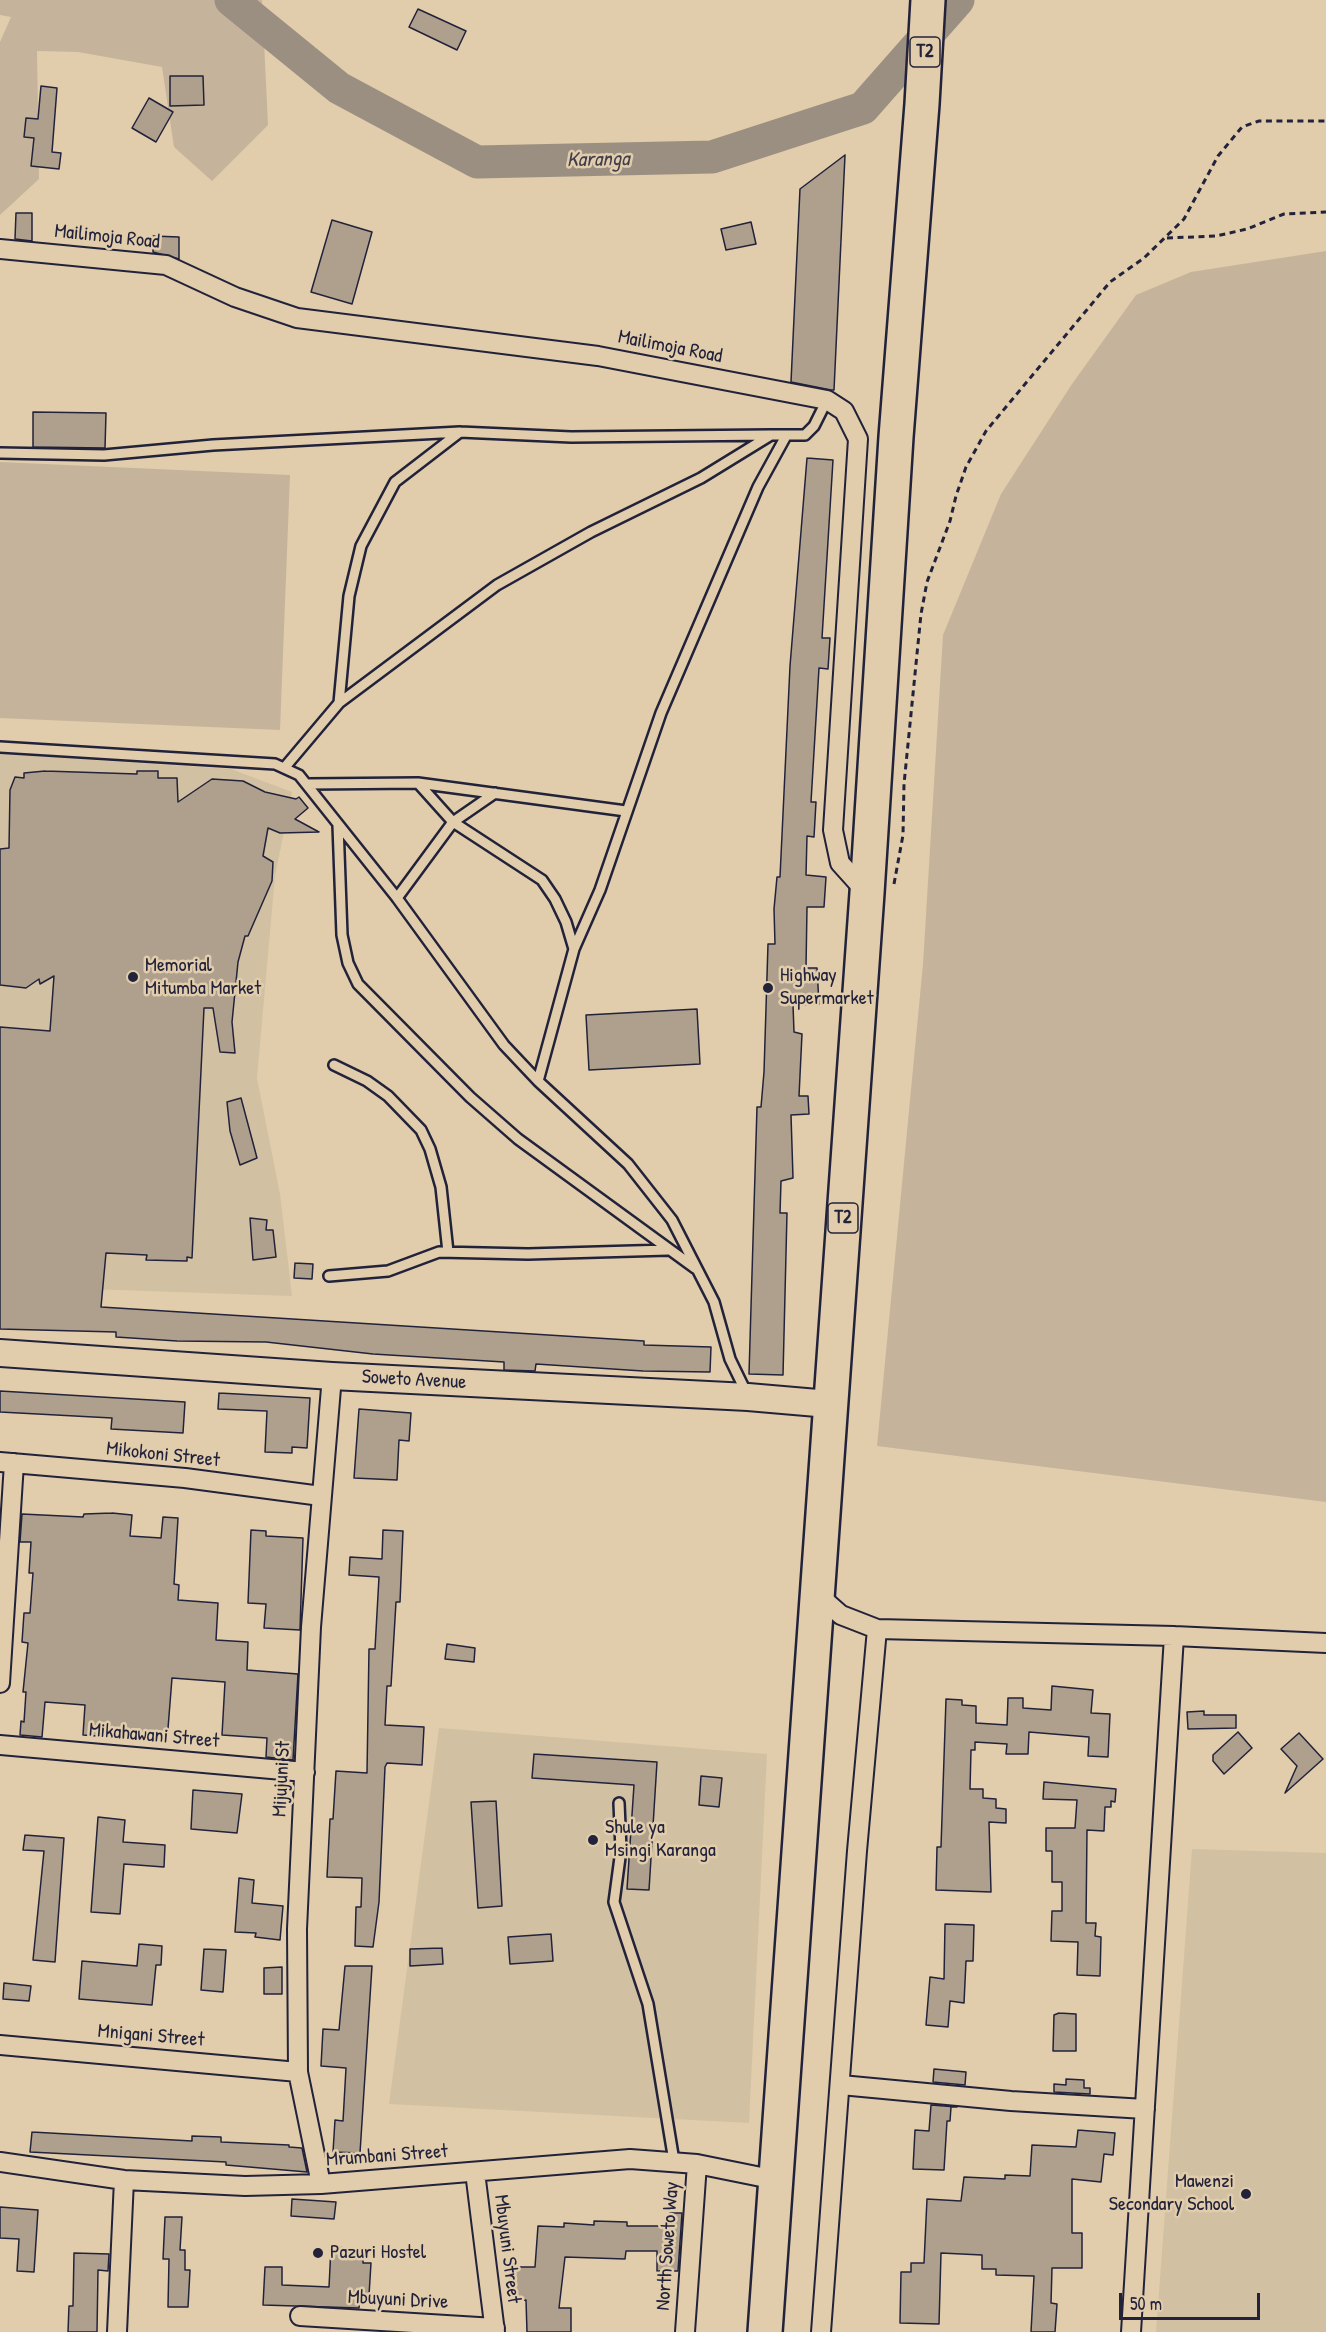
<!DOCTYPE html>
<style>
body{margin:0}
#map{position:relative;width:1326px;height:2332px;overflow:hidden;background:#e1cdab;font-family:"Patrick Hand",sans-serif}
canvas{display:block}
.scale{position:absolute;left:1119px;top:2293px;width:141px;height:27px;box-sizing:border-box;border:3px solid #22223b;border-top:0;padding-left:8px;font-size:18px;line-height:21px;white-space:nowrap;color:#22223b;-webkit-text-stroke:4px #e1cdab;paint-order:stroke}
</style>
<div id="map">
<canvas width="1326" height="2332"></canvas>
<div class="scale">50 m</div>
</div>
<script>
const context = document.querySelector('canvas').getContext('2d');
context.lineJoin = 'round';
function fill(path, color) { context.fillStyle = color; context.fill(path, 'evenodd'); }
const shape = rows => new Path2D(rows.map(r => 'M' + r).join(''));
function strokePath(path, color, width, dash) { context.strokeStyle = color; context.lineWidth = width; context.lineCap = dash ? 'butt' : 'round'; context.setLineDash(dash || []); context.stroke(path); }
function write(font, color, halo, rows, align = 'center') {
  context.font = font + ' "Patrick Hand",sans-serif'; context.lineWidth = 5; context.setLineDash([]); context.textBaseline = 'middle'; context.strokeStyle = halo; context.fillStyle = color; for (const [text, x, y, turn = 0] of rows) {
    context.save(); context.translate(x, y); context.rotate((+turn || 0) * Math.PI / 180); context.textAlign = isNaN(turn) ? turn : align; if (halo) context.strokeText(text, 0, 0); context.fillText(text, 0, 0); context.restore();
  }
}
fill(shape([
 [0,754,231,769,292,792,275,876,257,1078,280,1194,292,1296,0,1286],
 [439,1728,767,1754,749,2123,389,2104],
 [1192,1849,1326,1853,1326,2332,1156,2332]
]), '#d2c0a2');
fill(shape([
 [0,0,262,0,268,125,212,181,174,147,162,67,78,52,37,51,39,179,0,215,0,42,11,17,0,15],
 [1326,251,1326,1502,877,1446,923,964,943,635,1001,494,1072,384,1136,295,1191,272],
 [0,462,290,475,280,730,0,718]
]), '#c5b49b');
strokePath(shape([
 [231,0,339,88,477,162,712,157,863,108,958,0]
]), '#9b8f81', 33);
const building = shape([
 [418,9,466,31,457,50,409,27,418,9],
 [170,76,203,76,204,105,170,106,170,76],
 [41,86,57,88,52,152,61,153,59,169,31,166,34,138,24,137,26,118,38,119,41,86],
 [149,98,173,112,156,142,132,128,149,98],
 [845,155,834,390,831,390,791,382,800,189,845,155],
 [16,213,32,213,32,241,15,239,16,213],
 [332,220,372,232,352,304,311,292,332,220],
 [751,222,756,244,726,250,721,229,751,222],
 [153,236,179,237,179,259,153,252,153,236],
 [33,412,106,413,105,448,33,447,33,412],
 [807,458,833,460,822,638,830,638,828,669,819,668,811,802,816,802,814,837,807,836,806,875,826,877,824,907,807,907,806,968,817,968,819,1004,793,1005,794,1032,802,1034,799,1096,808,1096,809,1114,791,1115,793,1178,781,1181,780,1213,787,1213,783,1375,749,1374,757,1107,761,1107,764,1072,768,944,775,944,774,909,777,877,780,877,790,666,807,458],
 [45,771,137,774,137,771,158,771,158,778,177,778,178,802,212,779,243,781,265,792,296,799,299,797,308,808,295,819,319,832,280,833,268,828,263,856,273,862,272,881,248,936,245,936,238,962,232,1022,235,1053,220,1052,213,1008,204,1008,192,1258,187,1257,187,1261,146,1260,147,1255,106,1253,101,1307,644,1341,644,1345,711,1347,710,1372,643,1371,536,1364,535,1371,504,1370,504,1362,373,1354,266,1342,177,1341,116,1337,116,1332,0,1329,0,1027,50,1031,54,976,40,984,39,979,26,988,0,985,0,849,9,848,10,790,15,777,24,778,24,773,45,771],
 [697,1009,700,1064,589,1070,586,1015,697,1009],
 [241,1098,257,1158,240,1165,230,1131,227,1102,241,1098],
 [250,1218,267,1220,266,1230,273,1230,276,1257,253,1260,250,1218],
 [295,1263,313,1264,312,1279,294,1278,295,1263],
 [0,1391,185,1402,183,1433,111,1429,112,1418,0,1412,0,1391],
 [219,1393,310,1398,307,1448,292,1447,292,1453,265,1452,267,1411,218,1409,219,1393],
 [359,1409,411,1413,409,1441,399,1440,397,1480,354,1478,359,1409],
 [112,1513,132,1515,130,1536,161,1538,163,1517,178,1518,174,1584,179,1585,178,1600,218,1603,216,1640,248,1642,247,1670,298,1674,293,1760,266,1757,267,1738,222,1735,225,1682,172,1678,167,1741,83,1735,85,1705,45,1702,42,1737,20,1735,21,1721,24,1722,26,1692,23,1692,28,1643,22,1642,24,1613,30,1613,33,1573,29,1573,31,1542,20,1542,22,1514,83,1517,84,1514,112,1513],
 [251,1530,266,1531,266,1536,303,1538,300,1630,264,1628,266,1604,248,1603,251,1530],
 [383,1530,403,1531,400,1602,396,1602,391,1686,387,1686,385,1725,424,1727,422,1765,387,1763,385,1767,379,1902,373,1947,355,1946,356,1907,361,1907,362,1878,327,1877,330,1819,333,1819,336,1771,367,1773,369,1649,375,1649,379,1577,349,1575,350,1557,382,1559,383,1530],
 [447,1644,475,1648,474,1662,445,1659,447,1644],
 [1052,1686,1093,1690,1091,1713,1110,1714,1108,1757,1088,1756,1089,1737,1029,1732,1028,1754,1006,1754,1007,1744,975,1742,975,1750,971,1750,970,1789,983,1789,983,1798,996,1799,996,1808,1006,1809,1006,1823,989,1822,991,1892,936,1890,937,1847,941,1847,946,1699,962,1700,962,1705,976,1706,976,1723,1007,1725,1008,1698,1023,1698,1023,1708,1051,1710,1052,1686],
 [1204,1711,1204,1715,1236,1715,1236,1728,1188,1729,1187,1712,1204,1711],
 [1238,1732,1252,1748,1224,1774,1213,1761,1213,1755,1238,1732],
 [1299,1733,1323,1759,1285,1793,1297,1766,1281,1749,1299,1733],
 [534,1754,657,1762,649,1890,627,1889,634,1785,532,1778,534,1754],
 [701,1776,722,1778,719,1807,699,1805,701,1776],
 [1044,1782,1116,1789,1115,1802,1111,1801,1111,1807,1105,1807,1104,1831,1087,1830,1086,1923,1096,1923,1095,1936,1101,1937,1100,1976,1077,1975,1078,1942,1051,1941,1052,1911,1062,1911,1062,1882,1052,1882,1052,1851,1046,1851,1046,1828,1075,1828,1077,1800,1043,1799,1044,1782],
 [193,1790,242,1794,237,1833,191,1829,193,1790],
 [496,1801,502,1906,478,1908,471,1802,496,1801],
 [98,1817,125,1820,123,1842,165,1845,164,1867,124,1864,120,1914,91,1912,98,1817],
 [25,1835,64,1838,55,1962,33,1960,44,1851,23,1850,25,1835],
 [239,1878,254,1880,252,1903,283,1906,280,1940,255,1937,256,1933,235,1932,239,1878],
 [945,1924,974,1925,973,1961,966,1961,964,2003,950,2001,948,2027,926,2025,930,1977,944,1979,945,1924],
 [551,1934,553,1961,510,1964,508,1937,551,1934],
 [139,1944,162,1946,161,1965,156,1965,152,2005,79,1999,82,1961,137,1966,139,1944],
 [442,1948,443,1964,410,1966,410,1949,442,1948],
 [204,1949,226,1950,223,1992,201,1990,204,1949],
 [345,1966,372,1966,360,2153,333,2152,335,2120,343,2121,346,2068,321,2066,323,2029,339,2030,345,1966],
 [282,1967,282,1994,264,1994,264,1968,282,1967],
 [4,1983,31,1986,29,2001,3,1999,4,1983],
 [1059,2013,1076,2014,1076,2051,1053,2051,1054,2015,1059,2013],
 [934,2069,966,2072,965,2085,933,2082,934,2069],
 [1066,2079,1084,2080,1084,2088,1090,2088,1090,2094,1054,2092,1054,2084,1066,2085,1066,2079],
 [931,2105,957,2107,951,2107,950,2121,947,2121,944,2170,913,2169,915,2130,929,2131,931,2105],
 [1078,2130,1115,2133,1113,2155,1104,2154,1101,2182,1072,2179,1072,2233,1082,2233,1082,2268,1052,2268,1051,2303,1057,2304,1055,2332,1031,2332,1034,2276,996,2275,996,2269,982,2269,982,2255,941,2253,939,2324,900,2323,901,2272,911,2272,911,2263,924,2263,927,2199,961,2201,964,2177,1005,2179,1005,2175,1030,2176,1032,2145,1076,2147,1078,2130],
 [32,2132,192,2141,192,2136,221,2137,221,2142,289,2145,289,2147,302,2148,307,2172,226,2165,226,2162,30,2152,32,2132],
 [292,2199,336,2202,334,2219,291,2216,292,2199],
 [0,2207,38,2210,34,2272,17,2271,19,2239,0,2238,0,2207],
 [670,2213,682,2213,678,2271,657,2271,657,2251,626,2251,625,2259,565,2257,559,2308,571,2308,571,2332,527,2332,526,2300,511,2301,510,2267,535,2267,538,2226,564,2227,564,2223,594,2225,594,2221,627,2222,627,2226,670,2226,670,2213],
 [165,2217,182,2217,180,2250,185,2250,185,2270,190,2270,188,2307,168,2307,169,2259,163,2259,165,2217],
 [331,2247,363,2249,363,2263,371,2263,369,2295,360,2294,359,2308,263,2305,265,2267,282,2267,282,2285,329,2287,331,2247],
 [74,2253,109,2254,108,2271,98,2270,97,2332,68,2332,69,2306,73,2306,74,2253]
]);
fill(building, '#afa08e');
strokePath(building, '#22223b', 1.5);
const lane = shape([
 [0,453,104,455,213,445,460,432,571,437,771,435],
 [339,703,349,596,361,546,395,482,460,432],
 [0,747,275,764,299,775,397,898,504,1045,538,1081,628,1164,672,1220,714,1302,730,1359,747,1394],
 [285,767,339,703,497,585,591,532,701,478,771,435,805,435,814,426,827,400],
 [418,783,453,822,542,880,555,899,566,922,574,949],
 [308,784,418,783,626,811],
 [338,825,342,935,348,963,358,984,470,1097,518,1139,695,1268],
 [397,898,453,822,495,793],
 [334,1065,367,1081,388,1096,421,1130,430,1149,441,1187,448,1252],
 [538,1081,574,949,600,890,661,713,758,487,786,436],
 [329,1276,388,1271,439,1252,528,1254,668,1250],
 [619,1803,621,1850,614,1902,648,2004,674,2161]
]);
const street = shape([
 [0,249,166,265,235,297,297,318,598,356,827,400,844,411,858,439,833,830,840,863,867,893],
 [0,1462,185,1478,321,1496],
 [817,1594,841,1615,877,1629,1174,1636,1326,1643],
 [0,1683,14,1463],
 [0,1745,305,1772],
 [0,2045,298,2072],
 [841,2085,1011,2101,1145,2109],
 [0,2162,124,2180,245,2186,321,2184,630,2159,697,2164,776,2180],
 [475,2172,495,2332],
 [321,2184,298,2072,297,1929,311,1627,332,1376],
 [300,2316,495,2328],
 [117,2332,124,2180],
 [685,2332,697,2164],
 [821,2332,857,1851,877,1629],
 [1131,2332,1174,1636]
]);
const secondary = shape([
 [0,1353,332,1376,748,1397,829,1404]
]);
const highway = shape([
 [765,2332,867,893,896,437,922,104,928,0]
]);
strokePath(lane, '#22223b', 14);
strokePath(street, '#22223b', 22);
strokePath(secondary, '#22223b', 30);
strokePath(highway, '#22223b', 38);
strokePath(shape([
 [1167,238,1216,236,1247,229,1284,214,1326,212],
 [894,884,903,835,904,784,921,614,927,582,950,521,956,496,966,467,986,431,1110,282,1144,258,1184,219,1218,156,1242,127,1259,121,1326,121]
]), '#22223b', 3, [6, 4.5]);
strokePath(lane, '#e1cdab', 9);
strokePath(street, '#e1cdab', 18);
strokePath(secondary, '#e1cdab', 26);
strokePath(highway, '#e1cdab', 33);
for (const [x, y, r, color] of [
 [133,977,6,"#22223b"],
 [768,988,6,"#22223b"],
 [593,1840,6,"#22223b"],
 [1246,2194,6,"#22223b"],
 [318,2253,6,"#22223b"]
]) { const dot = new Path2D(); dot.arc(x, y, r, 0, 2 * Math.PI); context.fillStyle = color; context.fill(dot); strokePath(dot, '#e1cdab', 2); }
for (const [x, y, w] of [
 [925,52,30],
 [843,1218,30]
]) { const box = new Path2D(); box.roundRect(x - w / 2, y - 15, w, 30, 4.5); context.fillStyle = '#e1cdab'; context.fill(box); strokePath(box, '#22223b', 1.5); }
write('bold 18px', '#22223b', null, [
 ["T2",925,52],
 ["T2",843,1218]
]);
write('20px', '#22223b', '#e1cdab', [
 ["Mailimoja Road",107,237,6],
 ["Mailimoja Road",670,347,11],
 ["Soweto Avenue",414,1380,3],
 ["Mikokoni Street",163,1455,6],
 ["Mikahawani Street",154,1736,5],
 ["Mijujuni St",282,1779,-87],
 ["Mnigani Street",151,2036,5],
 ["Mrumbani Street",387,2156,-4],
 ["North Soweto Way",668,2246,-86],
 ["Mbuyuni Street",507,2249,83],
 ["Mbuyuni Drive",398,2300,3]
]);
write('20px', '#22223b', '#e1cdab', [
 ["Memorial",145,966],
 ["Mitumba Market",145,989],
 ["Highway",780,976],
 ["Supermarket",780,999],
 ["Shule ya",605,1828],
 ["Msingi Karanga",605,1851],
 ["Mawenzi",1234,2182,"right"],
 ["Secondary School",1234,2205,"right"],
 ["Pazuri Hostel",330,2253]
], 'left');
write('italic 21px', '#403d4c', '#e1cdab', [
 ["Karanga",598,160,-1]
]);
</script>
